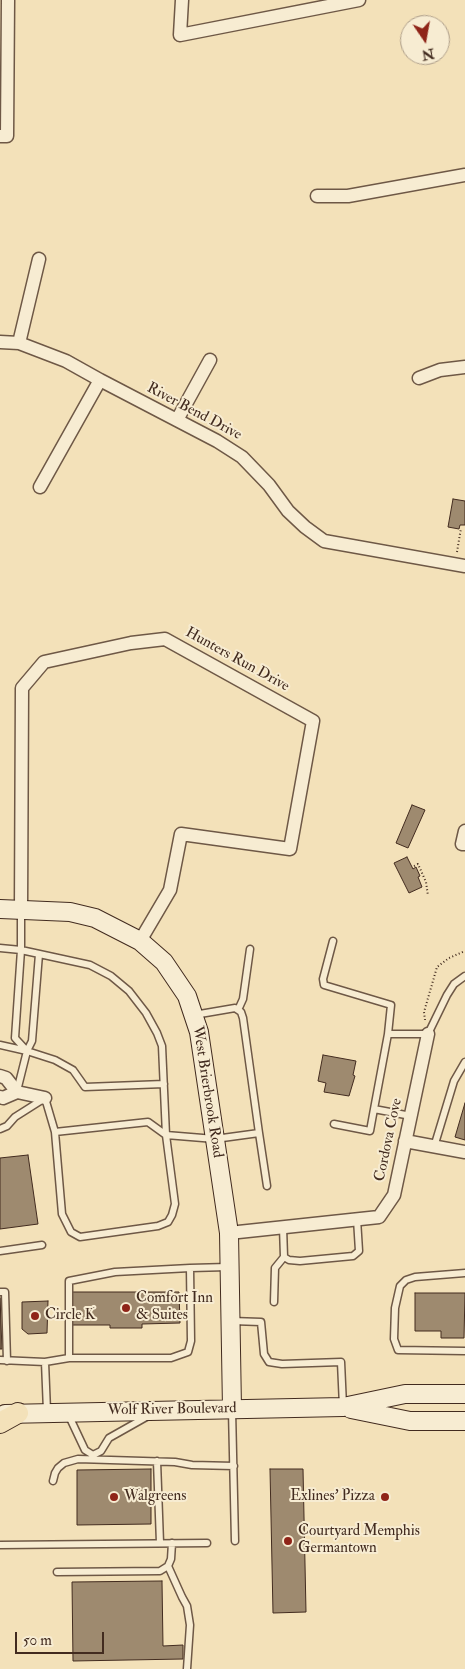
<!DOCTYPE html>
<style>
body{margin:0}
#map{position:relative;width:465px;height:1669px;overflow:hidden;background:#f3e1b9;font-family:"IM FELL Double Pica",serif}
canvas{display:block}
.north{position:absolute;left:400px;top:15px;width:50px;height:50px;box-sizing:border-box;background:#f7ecd2;border:1px solid #af9f8a;border-radius:50%;rotate:168deg;font-size:14px;font-weight:700;line-height:20px;text-align:center;color:#422b1f}
.north::after{content:'';display:block;margin:auto;width:18px;height:22px;background:#8f2418;clip-path:polygon(50% 0,100% 100%,50% 72%,0 100%)}
.scale{position:absolute;left:15px;top:1632px;width:89px;height:22px;box-sizing:border-box;border:2px solid #422b1f;border-top:0;padding-left:6px;font-size:15px;line-height:18px;white-space:nowrap;color:#422b1f;-webkit-text-stroke:4px #f7ecd2;paint-order:stroke}
</style>
<div id="map">
<canvas width="465" height="1669"></canvas>
<div class="north">N</div>
<div class="scale">50 m</div>
</div>
<script>
const context = document.querySelector('canvas').getContext('2d');
context.lineJoin = 'round';
function fill(path, color) { context.fillStyle = color; context.fill(path, 'evenodd'); }
const shape = rows => new Path2D(rows.map(r => 'M' + r).join(''));
function strokePath(path, color, width, dash) { context.strokeStyle = color; context.lineWidth = width; context.lineCap = dash ? 'butt' : 'round'; context.setLineDash(dash || []); context.stroke(path); }
function write(font, color, halo, rows, align = 'center') {
  context.font = font + ' "IM FELL Double Pica",serif'; context.lineWidth = 4; context.setLineDash([]); context.textBaseline = 'middle'; context.strokeStyle = halo; context.fillStyle = color; for (const [text, x, y, turn = 0] of rows) {
    context.save(); context.translate(x, y); context.rotate((+turn || 0) * Math.PI / 180); context.textAlign = isNaN(turn) ? turn : align; if (halo) context.strokeText(text, 0, 0); context.fillText(text, 0, 0); context.restore();
  }
}
const building = shape([
 [453,499,465,501,465,525,460,525,459,529,448,527,453,499],
 [412,805,425,810,408,848,396,843,412,805],
 [407,857,413,869,416,867,420,876,418,877,422,887,409,893,394,863,407,857],
 [323,1055,356,1061,353,1075,355,1076,349,1096,324,1092,326,1083,318,1081,323,1055],
 [465,1103,465,1140,455,1137,465,1103],
 [28,1155,38,1224,0,1229,0,1158,28,1155],
 [71,1292,179,1292,180,1323,142,1324,142,1328,110,1328,110,1325,72,1325,71,1292],
 [415,1293,465,1293,464,1338,441,1338,441,1331,415,1331,415,1293],
 [0,1298,2,1349,0,1349,0,1298],
 [48,1301,47,1333,28,1334,22,1329,22,1302,48,1301],
 [151,1469,151,1524,77,1525,77,1470,151,1469],
 [270,1469,303,1469,306,1612,273,1613,270,1469],
 [162,1581,163,1646,183,1645,183,1659,73,1661,72,1582,162,1581]
]);
fill(building, '#9e8a6f');
strokePath(building, '#422b1f', 1);
const lane = shape([
 [21,911,21,950,90,965,111,976,129,991,146,1013,157,1033,162,1046,166,1135,215,1139,259,1133,267,1186],
 [333,941,323,979,324,985,391,1005,388,1034,428,1034,447,995,454,984,465,976],
 [0,948,21,950,15,1038,27,1051],
 [238,1010,243,999,250,949],
 [194,1015,235,1008,241,1012,243,1018,259,1133],
 [388,1034,374,1109,411,1116],
 [0,1045,27,1051,55,1060,73,1070,85,1087,164,1084],
 [17,1091,27,1051,32,1041,39,954],
 [334,1124,370,1131,374,1109],
 [0,1129,7,1126,15,1117,45,1098,55,1132,62,1214,71,1232,80,1237,158,1226,168,1222,172,1215,175,1204,166,1135,148,1122,55,1132],
 [434,1147,454,1081,465,1062],
 [283,1227,284,1257,289,1260,300,1261,353,1256,359,1251,357,1219],
 [0,1251,42,1245],
 [190,1268,191,1341,188,1352,171,1358,69,1358,69,1281,115,1272,190,1268,228,1267],
 [465,1273,415,1277,406,1280,400,1286,395,1308,394,1339,398,1350,465,1351],
 [0,1292,5,1292,7,1361],
 [274,1302,275,1268,284,1257],
 [232,1321,261,1322,264,1354,269,1362,282,1364,341,1362,343,1406],
 [0,1360,45,1362,47,1411],
 [45,1362,69,1358],
 [232,1410,235,1541],
 [69,1416,85,1450,93,1455,94,1458],
 [93,1455,101,1451,109,1438,148,1416],
 [157,1461,160,1543],
 [53,1481,55,1473,58,1468,64,1463,78,1459,175,1462,192,1465,234,1466],
 [0,1545,207,1543],
 [168,1566,182,1597,187,1606,190,1625,187,1669],
 [57,1572,160,1571,168,1566,171,1559,172,1543]
]);
const street = shape([
 [182,0,180,35,359,0],
 [0,136,7,136,8,0],
 [317,196,348,196,465,175],
 [0,342,19,343,66,361,100,380,217,441,242,457,269,485,288,511,305,527,324,541,465,566],
 [19,343,39,259],
 [419,378,440,370,465,367],
 [177,420,210,360],
 [40,487,100,380],
 [465,831,462,844,465,844],
 [21,909,22,688,44,662,131,643,165,639,313,721,290,849,181,834,170,890,140,941],
 [0,1076,6,1078,17,1092,3,1098,0,1097],
 [17,1092,45,1098],
 [405,1141,465,1152],
 [229,1233,379,1217,394,1195,428,1034]
]);
const secondary = shape([
 [0,909,70,912,95,918,140,941,164,962,187,996,199,1032,229,1233,232,1409],
 [351,1409,410,1421,465,1421],
 [5,1414,343,1407,405,1394,465,1394]
]);
const primary = shape([
 [0,1423,18,1413]
]);
strokePath(lane, '#6e5846', 9);
strokePath(street, '#6e5846', 15);
strokePath(secondary, '#422b1f', 20);
strokePath(primary, '#422b1f', 22);
strokePath(shape([
 [457,552,461,528],
 [414,866,418,864,426,882,428,896],
 [425,1020,424,1012,437,967,449,958,465,951]
]), '#422b1f', 2, [1, 2.5]);
strokePath(lane, '#f7ecd2', 6);
strokePath(street, '#f7ecd2', 12);
strokePath(secondary, '#f7ecd2', 18);
strokePath(primary, '#f3e1b9', 20);
for (const [x, y, r, color] of [
 [126,1308,5,"#8f2418"],
 [35,1316,5,"#8f2418"],
 [114,1497,5,"#8f2418"],
 [385,1497,5,"#8f2418"],
 [288,1541,5,"#8f2418"]
]) { const dot = new Path2D(); dot.arc(x, y, r, 0, 2 * Math.PI); context.fillStyle = color; context.fill(dot); strokePath(dot, '#f7ecd2', 2); }
write('15px', '#422b1f', '#f7ecd2', [
 ["River Bend Drive",194,412,28],
 ["Hunters Run Drive",237,660,29],
 ["West Brierbrook Road",207,1092,81],
 ["Cordova Cove",389,1140,-78],
 ["Wolf River Boulevard",172,1410,-1]
]);
write('15px', '#422b1f', '#f7ecd2', [
 ["Comfort Inn",136,1299],
 ["& Suites",136,1316],
 ["Circle K",45,1316],
 ["Walgreens",124,1497],
 ["Exlines' Pizza",375,1497,"right"],
 ["Courtyard Memphis",298,1532],
 ["Germantown",298,1549]
], 'left');
</script>
